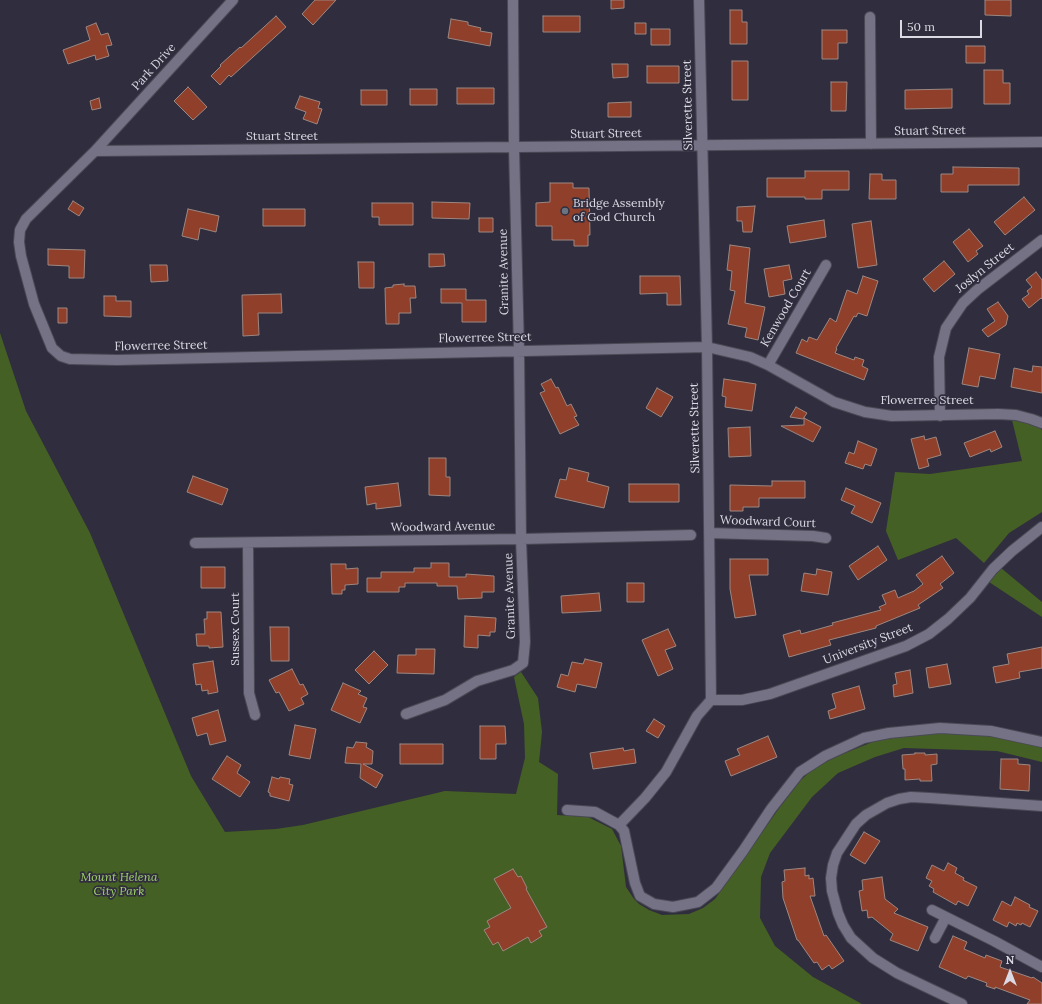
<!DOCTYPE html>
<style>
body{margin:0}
#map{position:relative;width:1042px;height:1004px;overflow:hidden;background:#302e3e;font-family:Lora,serif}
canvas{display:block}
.north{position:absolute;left:990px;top:952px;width:40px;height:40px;-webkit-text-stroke:3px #302e3e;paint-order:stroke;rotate:0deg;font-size:11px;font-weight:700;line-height:16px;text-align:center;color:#dad9e4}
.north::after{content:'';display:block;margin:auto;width:14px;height:18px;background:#dad9e4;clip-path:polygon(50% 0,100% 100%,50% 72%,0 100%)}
.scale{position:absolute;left:900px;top:20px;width:82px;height:18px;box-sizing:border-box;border:2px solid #dad9e4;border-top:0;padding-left:5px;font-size:12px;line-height:14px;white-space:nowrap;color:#dad9e4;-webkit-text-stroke:3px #302e3e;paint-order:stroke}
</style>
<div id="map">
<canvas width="1042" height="1004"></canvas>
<div class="north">N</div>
<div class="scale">50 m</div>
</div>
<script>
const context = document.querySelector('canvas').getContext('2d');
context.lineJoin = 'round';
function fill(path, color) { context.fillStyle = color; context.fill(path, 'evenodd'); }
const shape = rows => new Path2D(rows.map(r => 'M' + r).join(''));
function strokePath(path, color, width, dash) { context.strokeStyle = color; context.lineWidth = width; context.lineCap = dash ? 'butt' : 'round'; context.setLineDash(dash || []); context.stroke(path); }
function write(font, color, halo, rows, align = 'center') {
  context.font = font + ' Lora,serif'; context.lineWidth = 3.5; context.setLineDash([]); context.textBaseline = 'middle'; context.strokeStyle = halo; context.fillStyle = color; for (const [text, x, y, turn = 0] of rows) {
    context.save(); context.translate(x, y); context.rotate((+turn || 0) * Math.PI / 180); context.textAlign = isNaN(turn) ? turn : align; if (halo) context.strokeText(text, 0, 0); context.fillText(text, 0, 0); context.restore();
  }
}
fill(shape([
 [0,333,26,411,90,533,191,776,225,832,276,829,303,825,445,791,516,794,525,758,524,724,514,677,521,672,538,698,542,732,539,762,558,774,557,815,588,817,612,829,621,846,626,887,634,899,639,904,649,910,662,915,689,914,703,908,715,899,780,807,801,780,814,768,838,756,875,741,914,733,961,732,1026,742,1042,747,1042,762,997,751,904,748,875,757,838,773,812,797,770,853,761,877,760,918,775,946,813,977,862,1004,0,1004],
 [1012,420,1035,425,1042,430,1042,512,1009,533,984,563,956,538,898,560,886,531,895,472,930,474,1022,461],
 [1001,568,1042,602,1042,617,989,582]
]), '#456024');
const building = shape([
 [315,0,336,0,313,25,302,14,315,0],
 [611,0,624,0,624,8,611,9,611,0],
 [985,0,1011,0,1011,16,985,15,985,0],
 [730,10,742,10,742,22,747,22,747,44,730,44,730,10],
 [276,16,286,27,231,77,229,75,220,85,211,76,221,66,220,65,240,47,241,48,276,16],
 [543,16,580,16,580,32,543,32,543,16],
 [451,19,468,22,468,25,481,28,480,31,492,33,490,46,448,38,451,19],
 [96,23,101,35,108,33,112,45,106,46,109,56,96,60,95,55,68,64,63,50,90,40,86,27,96,23],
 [635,23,646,23,646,34,635,34,635,23],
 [651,29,670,29,670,45,651,45,651,29],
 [822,30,847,30,847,43,838,43,838,59,822,59,822,30],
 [966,46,985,46,985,63,966,63,966,46],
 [732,61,748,61,748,100,732,100,732,61],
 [612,64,628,64,628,77,613,78,612,64],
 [647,66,679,66,679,83,647,83,647,66],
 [984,70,1003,70,1003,83,1010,83,1010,104,984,104,984,70],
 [831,82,847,82,846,111,831,111,831,82],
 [188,87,207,107,193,120,174,101,188,87],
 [457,88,494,88,494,104,457,104,457,88],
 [410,89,437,89,437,105,410,105,410,89],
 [952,89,952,108,905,109,905,90,952,89],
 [361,90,387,90,387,105,361,105,361,90],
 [300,96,320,102,318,108,322,109,317,124,303,119,306,112,295,108,300,96],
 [99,98,101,108,92,110,90,101,99,98],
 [631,102,631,117,608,117,608,103,631,102],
 [953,167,1019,168,1019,185,968,185,968,192,941,192,941,174,953,174,953,167],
 [805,171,849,171,849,190,822,190,822,199,805,199,805,197,767,197,767,178,805,178,805,171],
 [870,174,882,174,882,180,896,180,896,199,869,199,870,174],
 [550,183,573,183,573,188,589,188,590,235,588,235,588,246,574,246,574,240,552,240,552,226,536,226,536,203,550,202,550,183],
 [1024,197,1035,210,1005,235,994,222,1024,197],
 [73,201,84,208,79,216,68,209,73,201],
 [432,202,470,203,469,219,432,218,432,202],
 [372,203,413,203,413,225,379,225,379,217,372,217,372,203],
 [755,206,752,232,743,232,742,221,737,221,737,207,755,206],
 [188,209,219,216,216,232,200,228,198,240,182,236,188,209],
 [263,209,305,209,305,226,263,226,263,209],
 [479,218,493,218,493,232,479,232,479,218],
 [824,220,826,237,790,243,787,226,824,220],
 [871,221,877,265,858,268,852,224,871,221],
 [969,229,983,246,976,251,978,254,968,262,953,242,969,229],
 [730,245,750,248,745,303,765,307,758,340,745,337,747,328,728,324,735,291,730,290,732,271,727,270,730,245],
 [48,249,85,250,84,278,69,278,69,266,48,265,48,249],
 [429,254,444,254,445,266,429,267,429,254],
 [944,261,955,274,934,292,923,279,944,261],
 [358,262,374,262,374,288,359,288,358,262],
 [150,265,167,265,168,281,151,282,150,265],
 [789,265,792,279,783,281,785,294,769,297,764,269,789,265],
 [1036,272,1042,280,1042,299,1041,298,1029,308,1022,299,1029,294,1027,291,1032,287,1026,280,1036,272],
 [640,276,680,276,681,305,667,305,667,293,640,294,640,276],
 [863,276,878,281,867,316,858,313,856,317,854,316,836,348,837,349,835,353,854,360,855,357,864,360,862,366,868,369,864,380,796,353,802,339,807,342,809,337,817,340,830,318,836,322,847,290,857,294,863,276],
 [404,284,404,286,415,286,416,298,410,298,411,313,399,313,399,324,386,324,385,288,393,287,393,285,404,284],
 [441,289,466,289,466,300,486,300,486,322,462,322,462,303,441,303,441,289],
 [281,294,282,313,258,313,259,335,243,336,242,295,281,294],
 [104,296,116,296,116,301,131,301,131,317,104,316,104,296],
 [998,302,1008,316,1006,325,988,337,982,330,995,321,987,309,998,302],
 [58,308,67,308,67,323,58,323,58,308],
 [969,348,1000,354,995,379,980,376,978,387,962,384,969,348],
 [1033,366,1042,367,1042,393,1011,387,1014,368,1032,372,1033,366],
 [551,379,556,388,558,387,567,406,571,404,577,416,574,417,579,425,560,434,540,393,545,391,541,384,551,379],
 [724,379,756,384,752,411,725,407,726,397,722,396,724,379],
 [657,388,673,397,661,417,646,408,657,388],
 [796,407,807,413,803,419,790,417,796,407],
 [804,418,821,427,813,442,781,426,804,425,804,418],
 [750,427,751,456,729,457,728,428,750,427],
 [995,431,1002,447,991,452,990,449,970,457,964,443,995,431],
 [924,436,925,440,936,437,941,455,927,459,929,466,919,469,911,439,924,436],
 [858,441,877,449,871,466,865,464,863,469,845,463,849,452,854,454,858,441],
 [429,458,446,458,446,477,450,477,450,496,429,495,429,458],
 [569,468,589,473,587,481,609,487,604,508,555,497,560,479,566,480,569,468],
 [193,476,228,489,222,505,187,492,193,476],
 [772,481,805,481,805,498,759,498,759,507,743,507,743,511,730,511,730,485,772,486,772,481],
 [398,483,401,506,376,509,376,503,367,505,365,487,398,483],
 [629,484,679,484,679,502,629,502,629,484],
 [846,488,881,503,872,523,851,513,855,506,841,500,846,488],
 [878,546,887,560,858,580,849,566,878,546],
 [942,556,954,573,940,584,943,588,918,605,920,608,876,626,876,628,829,640,831,645,789,657,783,635,800,630,801,634,833,625,832,623,881,610,879,607,886,604,882,595,895,590,898,598,914,591,923,584,916,575,942,556],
 [730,559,768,559,768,575,749,575,756,615,735,618,730,589,730,559],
 [431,563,449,563,449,577,466,577,466,574,494,576,494,592,482,592,482,598,458,599,457,586,437,586,437,583,405,583,405,587,399,587,399,592,367,592,367,578,381,578,381,572,414,572,414,568,431,568,431,563],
 [331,564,346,564,346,569,358,568,358,584,345,585,345,590,342,590,342,594,332,594,331,564],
 [201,567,225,567,225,588,201,588,201,567],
 [817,569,832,572,828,595,801,591,804,573,816,575,817,569],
 [627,583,644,583,644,602,627,602,627,583],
 [599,593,601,611,562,613,561,596,599,593],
 [207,612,221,612,223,647,209,648,209,646,197,646,196,634,205,634,204,619,207,619,207,612],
 [465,616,496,618,495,632,490,632,490,636,478,635,478,648,464,647,465,616],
 [270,627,289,627,289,661,271,661,270,627],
 [668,629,676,646,665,650,673,669,658,676,642,640,668,629],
 [1042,647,1042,668,1019,672,1020,678,996,683,993,667,1009,664,1007,654,1042,647],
 [416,649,435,649,434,674,397,673,398,655,416,655,416,649],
 [374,651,388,665,369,684,355,670,374,651],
 [585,659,602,663,596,688,577,684,575,692,557,687,561,674,568,676,572,662,583,664,585,659],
 [213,661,218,692,208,694,208,690,202,691,201,684,196,685,193,664,213,661],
 [947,664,951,684,929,688,926,668,947,664],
 [292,669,300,685,303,684,308,694,301,698,304,704,289,711,279,692,276,693,269,680,292,669],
 [910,670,913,693,894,697,893,685,897,684,895,673,910,670],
 [343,683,361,691,358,694,367,698,363,707,367,708,360,723,331,710,343,683],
 [859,686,865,709,830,719,828,711,836,708,832,694,859,686],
 [218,710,226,741,210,745,207,733,197,736,192,718,218,710],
 [654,719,665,726,658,738,646,731,654,719],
 [295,725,316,729,310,759,289,755,295,725],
 [480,726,505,726,506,744,496,744,496,759,480,759,480,726],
 [768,736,777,757,731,776,725,761,740,755,737,749,768,736],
 [356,742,367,743,366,747,373,751,372,764,363,764,383,775,376,788,360,778,361,764,345,763,347,747,353,748,356,742],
 [400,744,443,744,443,764,400,764,400,744],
 [623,748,624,751,634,749,636,763,593,769,590,753,623,748],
 [915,753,925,753,925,755,937,754,937,764,931,765,932,781,920,781,920,779,905,780,905,769,903,769,902,755,915,754,915,753],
 [227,756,241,765,237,773,250,782,240,797,212,779,227,756],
 [1001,759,1018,759,1018,764,1030,765,1029,791,1000,789,1001,759],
 [272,777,279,779,280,777,290,779,289,784,293,785,289,801,270,796,270,793,268,792,272,777],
 [864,832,880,841,865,864,850,855,864,832],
 [948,863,957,868,955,873,964,878,963,880,977,887,968,906,958,901,956,905,933,892,934,889,929,886,932,881,926,878,932,865,944,871,948,863],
 [805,868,805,876,809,875,809,879,813,878,815,896,810,896,824,936,826,935,844,961,832,969,829,965,822,970,817,962,814,963,798,940,797,940,783,898,782,882,785,881,784,870,805,868],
 [513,869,518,877,521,876,527,888,526,889,547,927,539,931,542,936,531,943,528,937,503,951,498,942,493,945,484,930,490,927,487,921,511,908,494,879,513,869],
 [882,877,885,899,898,909,894,913,928,927,918,951,890,940,893,934,872,917,868,918,867,910,862,911,859,891,863,890,862,880,882,877],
 [1015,897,1030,905,1029,907,1038,911,1030,927,1022,923,1021,925,1017,923,1016,926,1009,922,1007,927,993,920,1002,901,1011,906,1015,897],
 [953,936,967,942,964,949,985,958,986,955,1002,961,1000,967,1032,978,1033,977,1042,983,1042,1004,1027,1004,1030,1000,995,987,995,989,986,986,987,983,968,976,966,979,939,967,953,936]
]);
fill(building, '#8f3f2a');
strokePath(building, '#9d8781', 1);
const street = shape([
 [233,0,95,151,26,219,20,230,19,242,21,256,34,304,52,348,61,356,70,359,117,360,707,347,750,357,768,365,834,402,865,412,892,416,998,414,1016,415,1031,419,1042,423],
 [870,17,871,144],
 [95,151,1042,142],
 [768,365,826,265],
 [940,416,939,357,946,328,963,303,977,290,1042,240],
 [709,533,813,536,826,538],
 [195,543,521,539,691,535],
 [248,543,249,693,255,715],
 [711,700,742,700,770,694,906,646,929,634,948,619,970,598,993,569,1012,551,1042,527],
 [406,714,445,700,477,681,513,670,523,663,525,642,521,539,519,350,514,148,513,0],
 [567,810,595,812,619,825,624,831,635,883,640,896,654,904,673,907,698,902,716,888,743,851,771,809,800,772,825,756,864,738,889,733,940,728,991,731,1042,742],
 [619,825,645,798,666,772,697,716,711,700,707,347,699,0],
 [932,910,994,941,1042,967],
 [935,938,946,917],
 [962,1004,897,973,873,958,851,938,843,925,838,913,832,891,831,878,833,865,837,853,856,824,866,815,887,803,899,799,911,797,930,798,1042,806]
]);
strokePath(street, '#4a4956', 12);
strokePath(street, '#757285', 10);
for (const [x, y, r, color] of [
 [565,211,4,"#6b7280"]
]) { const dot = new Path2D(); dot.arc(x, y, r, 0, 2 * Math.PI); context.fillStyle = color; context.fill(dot); strokePath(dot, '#302e3e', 1.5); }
write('12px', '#dad9e4', '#302e3e', [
 ["Park Drive",154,67,-48],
 ["Silverette Street",688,105,-91],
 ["Stuart Street",930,131,-1],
 ["Stuart Street",606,134,-1],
 ["Stuart Street",282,137],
 ["Joslyn Street",985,268,-39],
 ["Granite Avenue",504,272,-91],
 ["Kenwood Court",786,308,-60],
 ["Flowerree Street",485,338,-1],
 ["Flowerree Street",161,346,-1],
 ["Flowerree Street",927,401],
 ["Silverette Street",695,428,-91],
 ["Woodward Court",768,522,2],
 ["Woodward Avenue",443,527,-1],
 ["Granite Avenue",510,596,-92],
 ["Sussex Court",236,629,-90],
 ["University Street",868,644,-21]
]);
write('12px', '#dad9e4', '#302e3e', [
 ["Bridge Assembly",573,204],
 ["of God Church",573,218]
], 'left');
write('italic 12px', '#a1d26a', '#302e3e', [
 ["Mount Helena",119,878],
 ["City Park",119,892]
]);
</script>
